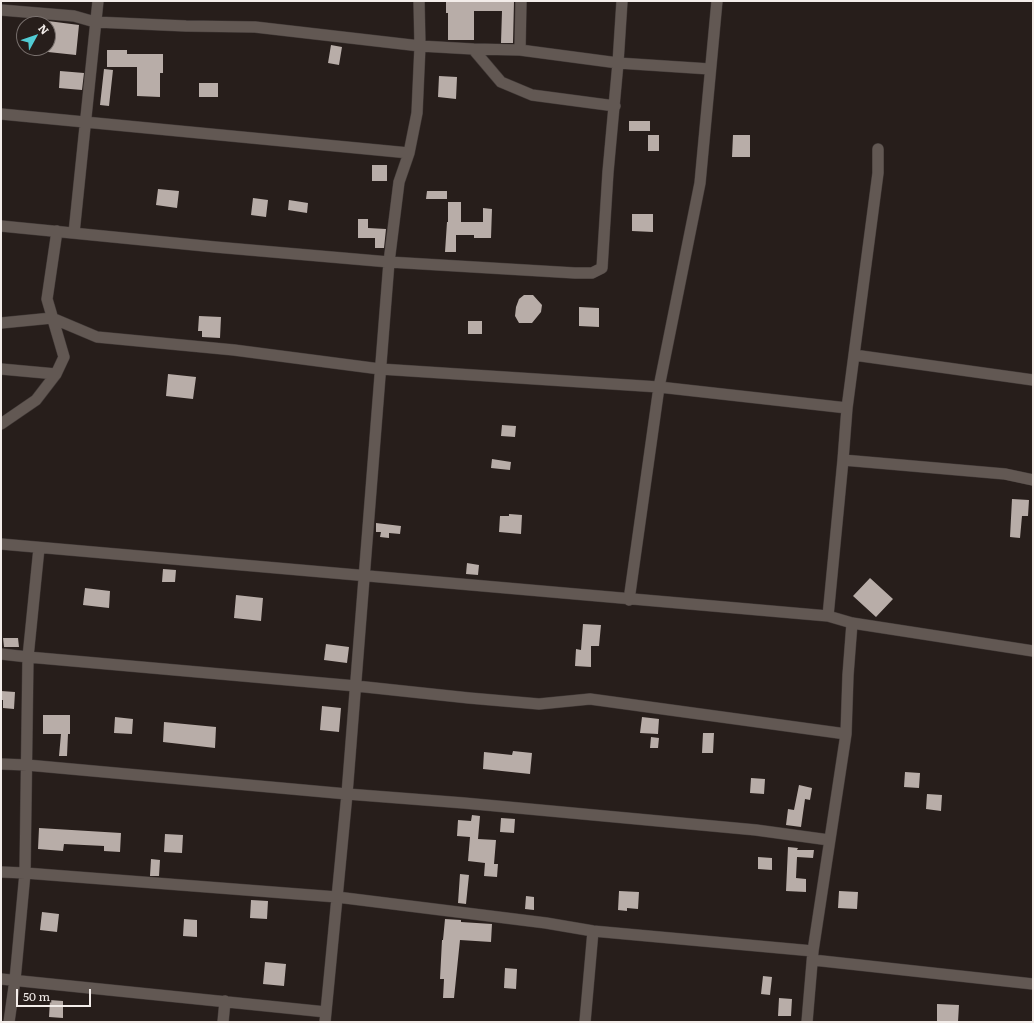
<!DOCTYPE html>
<style>
body{margin:0}
#map{position:relative;width:1034px;height:1023px;overflow:hidden;background:#271e1b;font-family:Literata,serif}
canvas{display:block}
.frame{position:absolute;inset:0;border:2px solid #f3edea;pointer-events:none}
.north{position:absolute;left:16px;top:16px;width:40px;height:40px;box-sizing:border-box;background:#271e1b;border:1px solid #79716e;border-radius:50%;rotate:50deg;font-size:11px;font-weight:700;line-height:16px;text-align:center;color:#f3edea}
.north::after{content:'';display:block;margin:auto;width:14px;height:18px;background:#51ccd4;clip-path:polygon(50% 0,100% 100%,50% 72%,0 100%)}
.scale{position:absolute;left:16px;top:989px;width:75px;height:18px;box-sizing:border-box;border:2px solid #f3edea;border-top:0;padding-left:5px;font-size:12px;line-height:14px;white-space:nowrap;color:#f3edea;-webkit-text-stroke:3px #271e1b;paint-order:stroke}
</style>
<div id="map">
<canvas width="1034" height="1023"></canvas>
<div class="frame"></div>
<div class="north">N</div>
<div class="scale">50 m</div>
</div>
<script>
const context = document.querySelector('canvas').getContext('2d');
context.lineJoin = 'round';
function fill(path, color) { context.fillStyle = color; context.fill(path, 'evenodd'); }
const shape = rows => new Path2D(rows.map(r => 'M' + r).join(''));
function strokePath(path, color, width, dash) { context.strokeStyle = color; context.lineWidth = width; context.lineCap = dash ? 'butt' : 'round'; context.setLineDash(dash || []); context.stroke(path); }
fill(shape([
 [446,1,514,1,513,43,501,43,502,11,474,11,474,40,448,40,448,13,446,13],
 [48,21,79,25,76,55,48,52],
 [331,45,342,47,339,65,328,63],
 [107,50,127,50,127,54,163,54,163,73,160,73,160,97,137,96,137,67,107,67],
 [104,69,113,70,109,106,100,105],
 [60,71,84,73,82,90,59,88],
 [439,76,457,77,456,99,438,97],
 [199,83,218,83,218,97,199,97],
 [629,121,650,121,650,131,629,131],
 [648,135,659,135,659,151,648,151],
 [733,135,750,135,750,157,732,157],
 [372,165,387,165,387,181,372,181],
 [158,189,179,191,177,208,156,205],
 [427,191,447,191,447,199,426,199],
 [253,198,268,200,266,217,251,215],
 [289,200,308,203,307,213,288,210],
 [448,202,461,202,461,222,483,222,483,208,492,209,491,238,474,238,474,235,456,235,456,252,445,252,447,222,448,222],
 [632,214,653,214,653,232,632,231],
 [358,219,368,219,368,228,386,229,384,248,375,248,375,238,358,238],
 [524,295,533,295,542,305,541,312,532,323,519,323,515,316,516,307,519,299],
 [579,307,599,308,599,327,579,326],
 [199,316,221,317,220,338,202,337,202,331,198,331],
 [468,321,482,321,482,334,468,334],
 [168,374,196,377,193,399,166,396],
 [502,425,516,426,515,437,501,436],
 [492,459,511,462,510,470,491,468],
 [1012,499,1029,500,1028,516,1022,516,1020,538,1010,537],
 [509,514,522,515,521,534,499,532,500,516,509,516],
 [376,523,401,526,400,534,389,533,389,538,380,537,381,532,376,532],
 [467,563,479,565,478,575,466,574],
 [163,569,176,570,175,582,162,582],
 [870,578,893,599,876,617,853,596],
 [85,588,110,591,109,608,83,605],
 [236,595,263,598,261,621,234,618],
 [583,624,601,625,599,646,591,646,591,667,575,666,576,649,581,650],
 [3,638,18,638,19,647,4,647],
 [326,644,349,647,347,663,324,660],
 [1,691,15,692,14,709,3,708,3,700,1,700],
 [322,706,341,708,339,732,320,730],
 [43,715,70,715,70,734,68,734,67,756,59,756,61,734,43,734],
 [115,717,133,719,132,734,114,733],
 [642,717,659,719,658,734,640,733],
 [164,722,216,727,215,748,163,742],
 [703,733,714,733,713,753,702,753],
 [651,737,659,738,658,748,650,748],
 [513,751,532,753,530,774,483,769,484,752,512,755],
 [905,772,920,773,919,788,904,787],
 [751,778,765,779,764,794,750,793],
 [799,785,812,788,810,800,805,799,801,827,786,825,788,809,794,810],
 [927,794,942,795,941,811,926,809],
 [472,815,480,816,478,839,496,840,494,864,498,864,497,877,484,876,485,863,468,861,470,837,457,836,458,820,471,821],
 [501,818,515,819,514,833,500,832],
 [39,828,121,833,120,852,104,851,104,846,64,844,63,851,38,849],
 [165,834,183,835,182,853,164,852],
 [788,847,798,848,797,850,814,850,813,858,797,857,796,878,806,879,806,892,786,891],
 [758,857,772,858,772,870,758,869],
 [151,859,160,860,159,876,150,876],
 [460,874,469,875,466,904,458,903],
 [619,891,639,892,638,909,627,908,627,911,618,910],
 [839,891,858,892,857,909,838,908],
 [526,896,534,897,534,910,525,909],
 [251,900,268,901,267,919,250,918],
 [42,912,59,914,57,932,40,930],
 [184,919,197,920,197,937,183,936],
 [445,919,461,920,461,922,492,924,491,942,460,940,454,998,443,998,444,979,440,979,442,940,443,940],
 [265,962,286,964,284,986,263,984],
 [505,968,517,969,516,989,504,988],
 [763,976,772,977,770,995,761,994],
 [779,998,792,999,791,1016,778,1016],
 [50,1000,63,1001,63,1018,49,1017],
 [937,1004,959,1005,958,1022,937,1021]
]), '#b8ada8');
const street = shape([
 [1,10,74,16,95,22,186,26,255,27,420,46,473,49,520,50,521,1],
 [473,49,501,82,532,95,615,106],
 [520,50,618,63,710,69],
 [1,114,409,153],
 [1,226,215,247,389,262,575,273,592,273,602,268,608,172,618,63,622,1],
 [74,233,98,1],
 [1,323,52,318,97,337,234,350,380,369,659,387,847,408],
 [854,355,1033,380],
 [1,369,56,374],
 [1,424,36,400,56,374,64,357,47,299,57,231],
 [843,460,847,408,878,173,878,149],
 [1,544,828,616,852,623,1033,651],
 [629,600,659,387,700,183,717,1],
 [828,616,843,460,1005,474,1033,480],
 [1,654,28,657,356,686,469,698,539,704,590,699,846,734],
 [1,764,27,765,347,794,464,803,756,830,829,840],
 [1,872,25,873,337,897,546,923,593,931,813,951],
 [813,960,1033,984],
 [1,979,326,1012],
 [9,1022,15,980,25,873,28,657,39,548],
 [223,1022,225,1001],
 [325,1022,347,794,389,262,399,182,409,153,417,113,420,46,419,1],
 [585,1022,593,931],
 [807,1022,813,951,846,734,848,675,852,623]
]);
strokePath(street, '#423a38', 12);
strokePath(street, '#625853', 11);
</script>
